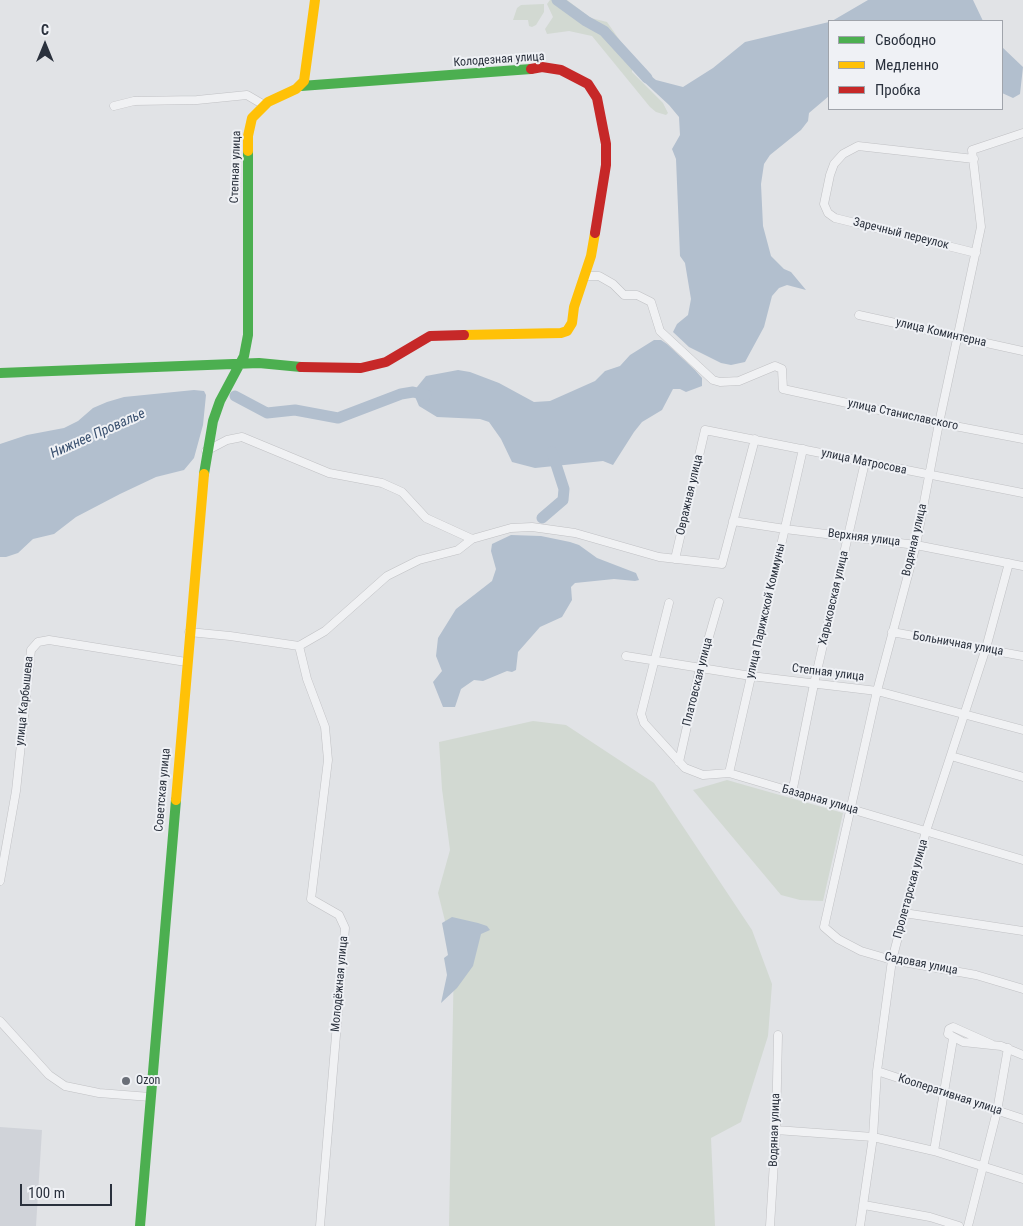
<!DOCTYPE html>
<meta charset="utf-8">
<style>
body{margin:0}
#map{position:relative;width:1023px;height:1226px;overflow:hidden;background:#e1e3e6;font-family:"Roboto Condensed",sans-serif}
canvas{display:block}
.legend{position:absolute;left:828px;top:20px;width:175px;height:90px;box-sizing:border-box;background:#eff1f5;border:1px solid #a0a4ab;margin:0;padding:6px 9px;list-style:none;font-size:15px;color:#2a313d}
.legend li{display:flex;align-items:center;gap:10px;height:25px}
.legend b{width:25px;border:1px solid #a0a4ab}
.north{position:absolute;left:20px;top:20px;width:50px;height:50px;-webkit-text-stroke:4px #eff1f5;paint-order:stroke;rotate:0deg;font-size:14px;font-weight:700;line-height:20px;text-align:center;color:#2a313d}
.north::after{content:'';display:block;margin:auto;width:18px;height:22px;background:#2a313d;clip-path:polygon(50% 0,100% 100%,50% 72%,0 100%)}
.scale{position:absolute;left:20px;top:1184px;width:92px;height:22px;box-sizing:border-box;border:2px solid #2a313d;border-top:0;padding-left:6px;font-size:15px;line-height:18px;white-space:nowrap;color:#2a313d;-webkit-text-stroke:4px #eff1f5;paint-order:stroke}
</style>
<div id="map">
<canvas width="1023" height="1226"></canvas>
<ul class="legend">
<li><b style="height:6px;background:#4caf50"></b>Свободно</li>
<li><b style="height:6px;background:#ffc107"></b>Медленно</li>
<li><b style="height:6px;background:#c62828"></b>Пробка</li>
</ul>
<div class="north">С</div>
<div class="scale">100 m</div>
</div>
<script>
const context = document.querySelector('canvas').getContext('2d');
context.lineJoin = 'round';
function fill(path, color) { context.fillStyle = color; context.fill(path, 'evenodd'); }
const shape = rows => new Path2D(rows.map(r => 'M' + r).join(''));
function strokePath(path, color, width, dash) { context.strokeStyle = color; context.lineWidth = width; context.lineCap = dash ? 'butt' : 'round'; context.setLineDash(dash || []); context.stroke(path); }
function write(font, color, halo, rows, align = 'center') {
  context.font = font + ' "Roboto Condensed",sans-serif'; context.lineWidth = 4; context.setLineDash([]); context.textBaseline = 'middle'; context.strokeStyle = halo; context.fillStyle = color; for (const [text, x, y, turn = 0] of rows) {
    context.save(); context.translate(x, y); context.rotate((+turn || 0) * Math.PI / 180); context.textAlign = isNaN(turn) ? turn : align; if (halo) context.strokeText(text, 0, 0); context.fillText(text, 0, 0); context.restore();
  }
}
fill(shape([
 [0,1127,42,1130,36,1226,0,1226]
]), '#d0d3d9');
fill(shape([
 [550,0,567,0,591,18,607,22,633,59,632,72,663,103,668,113,666,115,656,112,650,107,592,36,569,31,547,34,545,29,553,17,547,4],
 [544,4,544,12,536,25,532,27,529,26,528,20,513,20,517,8,521,5],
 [533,721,566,725,654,783,752,930,772,984,768,1036,741,1122,711,1138,715,1226,449,1226,454,957,438,893,450,850,442,789,439,742],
 [727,780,843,813,823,901,800,900,781,895,693,790]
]), '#d2d9d2');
fill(shape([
 [868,0,973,0,983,21,832,21],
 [829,22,829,96,809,113,808,121,801,130,770,155,764,164,761,184,763,226,771,256,784,269,791,272,806,290,787,285,779,288,772,296,764,327,745,362,731,365,721,363,689,347,673,332,677,324,688,315,691,299,685,263,680,256,676,159,672,149,680,135,679,117,669,105,642,80,636,72,636,68,641,68,656,80,683,87,713,68,745,42],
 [1002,47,1023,67,1020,94,1013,98,1002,93],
 [654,340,661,340,667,344,695,370,702,378,702,386,686,392,680,389,673,389,662,410,642,422,634,432,613,465,603,461,535,468,512,462,501,439,489,422,480,419,437,417,419,406,413,392,426,376,458,370,470,372,499,383,534,402,550,401,595,381,605,371,620,366,630,355],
 [194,390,204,391,206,395,203,425,194,458,184,470,156,477,120,494,76,517,54,534,33,539,18,553,6,557,0,557,0,444,27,435,64,428,78,421,93,408,107,402,124,397],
 [511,535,541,536,570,542,579,545,597,558,636,573,639,580,635,581,614,579,575,583,571,587,572,600,562,617,540,627,518,652,516,670,512,672,507,671,483,681,474,680,461,689,455,707,443,707,433,682,442,671,436,656,438,638,456,609,492,581,496,569,491,551,492,544],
 [452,917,478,923,487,926,490,930,481,934,473,966,457,988,441,1003,447,975,444,958,448,955,442,923]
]), '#b2bfce');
strokePath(shape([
 [557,0,586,21,604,31,647,78],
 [235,396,267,413,295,410,338,418,401,394,413,392,426,395],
 [542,518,563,500,564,489,552,452]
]), '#b2bfce', 11);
const street = shape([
 [114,106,134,101,197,100,247,95,264,105],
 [1023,133,972,150,981,227,939,423,916,545,877,691,824,927,838,939,861,951,892,960,976,975,1023,989],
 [974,159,858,146,843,154,834,164,830,175,824,204,828,213,835,218,976,253],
 [585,276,599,276,613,284,624,295,637,295,651,302,660,331,713,380,720,382,739,381,775,366,782,369,783,389,939,423,1023,439],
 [859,315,1023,351],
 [733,521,785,529,916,545,1023,566],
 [472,539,511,528,532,527,575,533,659,557,722,564,755,439],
 [675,559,705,430,1023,493],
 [669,603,641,714,644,723,685,768,703,775,729,773,1023,860],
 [189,632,230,636,299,646,325,631,387,576,419,560,458,550,472,539,426,518,402,492,382,483,329,473,242,437,227,440,206,451],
 [892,632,1023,656],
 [299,646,307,679,325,727,328,760,311,899,339,915,345,928,320,1226],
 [626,656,751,676,877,691,1023,730],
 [951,756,1023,777],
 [679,762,700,668,719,602],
 [729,773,803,449],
 [792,793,814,684,865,462],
 [0,881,16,791,31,650,38,642,49,640,186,662],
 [904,913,1023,931],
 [0,1021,49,1075,65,1086,99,1093,150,1097],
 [991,1044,953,1027,949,1029,948,1034,963,1042,1001,1046,1023,1055],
 [877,1071,1023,1119],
 [776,1130,873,1137,934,1151,1023,1179],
 [934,1151,953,1039],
 [864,1205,930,1217,959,1226],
 [770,1226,776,1130,778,1035],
 [860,1226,873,1137,877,1071,892,960,926,831,986,648,1009,563],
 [968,1226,997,1111,1008,1048]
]);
strokePath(street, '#c0c1c4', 9);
strokePath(street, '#f0f1f3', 8);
strokePath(shape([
 [301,86,531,69],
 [0,373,259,363,301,367],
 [204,474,213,421,220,401,244,356,248,335,248,151],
 [140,1226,176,800]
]), '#4caf50', 10);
strokePath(shape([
 [248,151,248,136,252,118,268,102,296,89,304,81,315,0],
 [464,335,561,333,567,331,572,323,574,307,591,256,595,233],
 [176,800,204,474]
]), '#ffc107', 10);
strokePath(shape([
 [531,69,542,67,561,70,588,84,597,98,606,144,606,165,595,233],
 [301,367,361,368,386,362,430,336,464,335]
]), '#c62828', 10);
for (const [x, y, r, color] of [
 [126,1081,5,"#6a6f78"]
]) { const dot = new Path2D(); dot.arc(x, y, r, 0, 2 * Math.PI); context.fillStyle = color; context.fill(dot); strokePath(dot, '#eff1f5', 2); }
write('12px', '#2a313d', '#eff1f5', [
 ["Колодезная улица",499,60,-4],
 ["Степная улица",236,167,-88],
 ["Заречный переулок",901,234,14],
 ["улица Коминтерна",941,333,13],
 ["улица Станиславского",903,415,12],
 ["улица Матросова",864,462,12],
 ["Овражная улица",690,495,-77],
 ["Верхняя улица",864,538,7],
 ["Водяная улица",915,540,-77],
 ["Харьковская улица",834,598,-77],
 ["улица Парижской Коммуны",766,611,-77],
 ["Больничная улица",958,644,10],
 ["Степная улица",828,673,7],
 ["Платовская улица",698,682,-76],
 ["улица Карбышева",25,701,-84],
 ["Советская улица",163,790,-85],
 ["Базарная улица",820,800,16],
 ["Пролетарская улица",911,889,-75],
 ["Садовая улица",921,964,11],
 ["Молодёжная улица",340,984,-85],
 ["Кооперативная улица",950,1095,18],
 ["Водяная улица",775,1130,-88]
]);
write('12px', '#2a313d', '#eff1f5', [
 ["Ozon",136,1081]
], 'left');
write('italic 14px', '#384f6e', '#eff1f5', [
 ["Нижнее Провалье",98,434,-24]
]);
</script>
